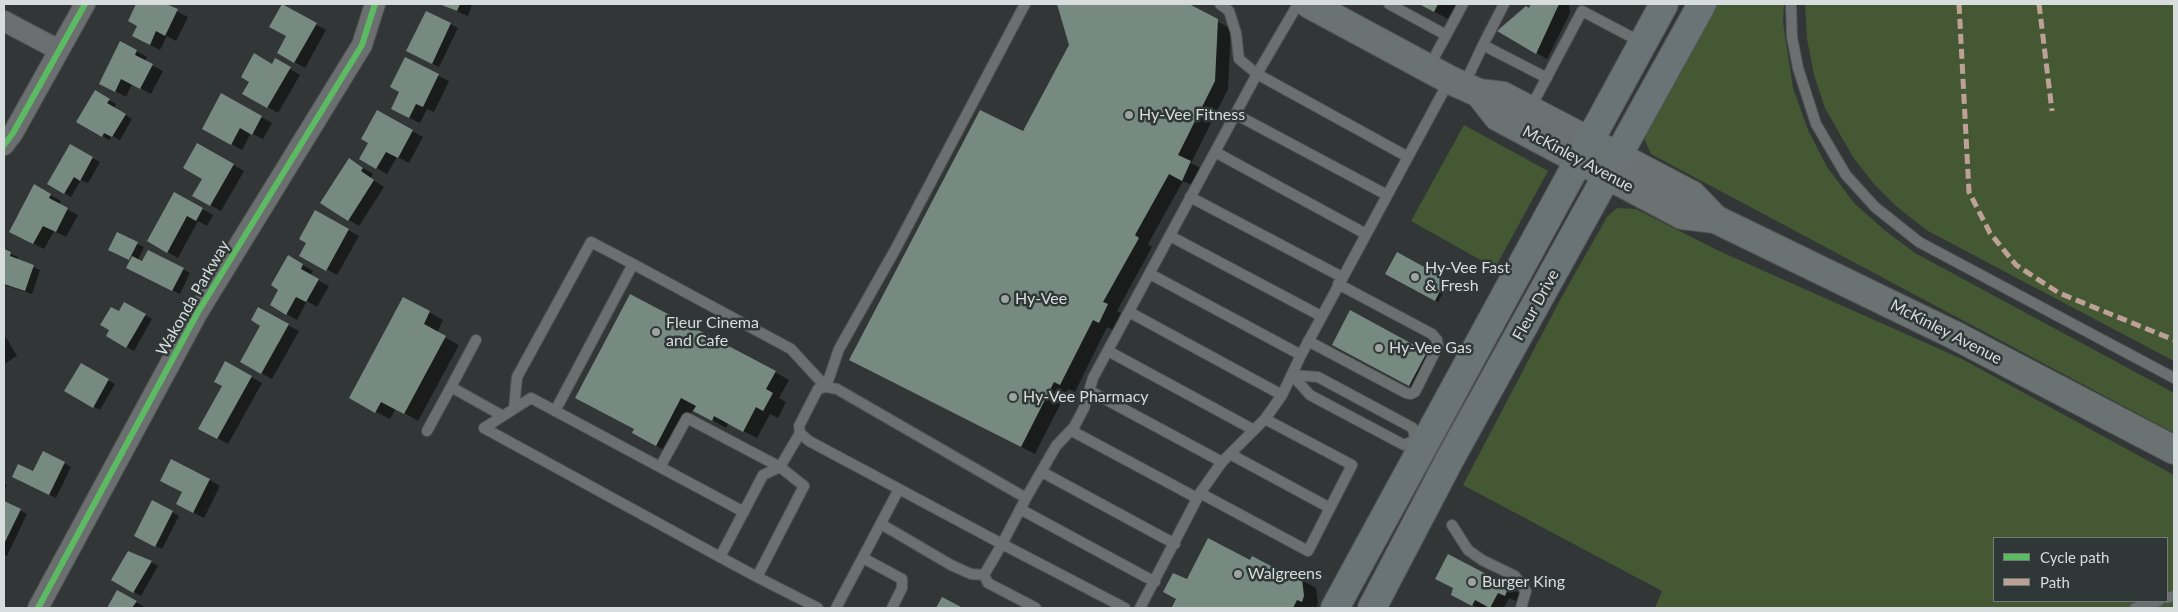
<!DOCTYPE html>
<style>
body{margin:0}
#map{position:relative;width:2178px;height:612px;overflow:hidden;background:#323636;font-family:Lato,sans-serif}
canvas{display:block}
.frame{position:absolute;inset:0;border:5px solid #d7dcdc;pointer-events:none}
.legend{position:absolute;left:1993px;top:537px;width:175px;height:65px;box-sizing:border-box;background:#303837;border:1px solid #737a79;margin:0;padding:6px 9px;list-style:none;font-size:15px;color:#d7dcdc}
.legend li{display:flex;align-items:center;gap:10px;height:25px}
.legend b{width:25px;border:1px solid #737a79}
</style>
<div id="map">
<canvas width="2178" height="612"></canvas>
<div class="frame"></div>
<ul class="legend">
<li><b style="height:6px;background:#5cba63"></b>Cycle path</li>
<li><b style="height:6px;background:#bda197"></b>Path</li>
</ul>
</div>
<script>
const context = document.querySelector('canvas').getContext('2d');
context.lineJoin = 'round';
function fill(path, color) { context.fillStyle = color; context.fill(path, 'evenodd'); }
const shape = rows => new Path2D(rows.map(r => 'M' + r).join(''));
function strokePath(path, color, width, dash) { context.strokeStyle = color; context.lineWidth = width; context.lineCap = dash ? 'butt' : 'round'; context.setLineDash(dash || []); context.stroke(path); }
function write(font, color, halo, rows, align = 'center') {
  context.font = font + ' Lato,sans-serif'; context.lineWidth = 5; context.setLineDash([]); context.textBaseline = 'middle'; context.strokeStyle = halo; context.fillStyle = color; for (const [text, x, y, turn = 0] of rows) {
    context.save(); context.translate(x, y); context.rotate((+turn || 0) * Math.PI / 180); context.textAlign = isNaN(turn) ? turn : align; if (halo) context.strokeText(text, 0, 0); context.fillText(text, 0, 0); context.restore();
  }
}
fill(shape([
 [1717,4,1784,4,1783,22,1793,88,1808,130,1827,167,1854,203,1883,229,1915,253,2174,393,2174,433,1651,154,1644,138,1647,126],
 [1805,4,2174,4,2174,361,1928,231,1896,206,1874,184,1853,157,1825,108,1814,75,1807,39],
 [1464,125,1548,171,1495,268,1411,221],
 [1617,208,1636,209,1719,251,1962,359,2174,475,2174,608,1655,608,1662,591,1463,485,1560,300,1607,217],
 [1994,538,2167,538,2167,601,1994,601]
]), '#445933');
fill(shape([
 [138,4,163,4,188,17,176,41,167,36,160,50,144,42,139,26,130,21],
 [440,4,472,4,468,16],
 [1059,4,1186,4,1231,29,1228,89,1191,163,1204,170,1196,187,1183,181,1148,244,1152,247,1117,311,1121,313,1113,330,1107,327,1075,392,1068,389,1035,454,864,367,1023,132,1070,45],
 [1420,4,1456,4,1448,19],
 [1533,4,1569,4,1570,13,1547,59,1499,31,1529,10],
 [283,6,326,30,305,68,278,53,288,36],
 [426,12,458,28,439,67,414,55],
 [121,43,147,57,145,62,163,71,151,94,132,84,126,97,111,89],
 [405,59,449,81,434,112,427,109,420,123,403,115,401,92],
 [276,60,300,75,278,113,244,93],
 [95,92,116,104,114,108,132,119,120,140,112,136,109,140,78,122],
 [221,95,272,123,263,139,251,133,242,150,203,128],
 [377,112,423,137,409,163,397,157,387,174,360,159,370,142],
 [198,145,244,171,221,211,194,196,204,179],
 [71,146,100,162,88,183,81,180,71,197,49,184],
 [360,166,373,174,370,178,384,187,359,226,349,220],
 [34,186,61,201,59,205,78,215,66,237,54,231,44,249,21,237],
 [174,194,213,215,207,226,198,221,178,258,148,241],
 [316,212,359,236,337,275,301,255,308,242],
 [137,244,144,247,138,260,183,269,190,273,180,294,134,271,131,260,117,253],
 [4,251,18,257,17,260,40,270,32,294,4,285],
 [1397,254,1449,282,1438,302,1386,274],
 [289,257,313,271,310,276,329,286,317,307,307,301,297,320,271,305,280,289],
 [404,298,443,320,437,333,459,345,418,421,396,408,390,419,364,406],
 [125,304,152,319,134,351,107,336],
 [258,309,299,331,272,379,241,362,262,325],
 [1351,312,1429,355,1412,387,1334,344],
 [4,334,17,356,4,364],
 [226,363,262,383,228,444,200,428,223,385],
 [81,365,115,384,100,410,66,391],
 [775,372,789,380,779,398,786,402,778,418,770,414,757,438,728,423,726,428,693,409,670,453,647,441,635,429,590,405],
 [64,463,71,467,56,498,20,481,34,473],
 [210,480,220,486,204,518,188,510,183,492],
 [4,483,7,485,4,491],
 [4,502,27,514,7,556,4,555],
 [172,512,179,516,162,549,142,539],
 [1449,555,1519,593,1516,601,1509,598,1504,608,1492,608,1486,605,1484,608,1478,608,1453,594,1455,588],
 [151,562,158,566,141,596,113,579],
 [1295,576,1316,588,1318,604,1316,608,1312,606,1311,608,1177,608,1174,606,1187,581,1293,578],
 [118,591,146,608,108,608]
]), '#0007');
fill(shape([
 [136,4,166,4,178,9,165,36,156,31,150,45,132,36,137,26,128,21],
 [282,4,317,23,294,63,277,53,286,36,269,27],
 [439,4,460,4,457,11],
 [1057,4,1189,4,1218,19,1215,81,1178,155,1191,161,1182,181,1169,174,1135,235,1139,238,1103,302,1108,304,1099,323,1093,320,1060,385,1054,382,1021,447,849,360,980,110,1023,131,1069,45],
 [1419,4,1438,4,1434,12],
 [1531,4,1559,4,1536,54,1497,31,1526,6,1529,8],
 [426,11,451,23,432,64,406,51],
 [120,41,137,50,135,55,153,64,140,89,121,79,115,92,99,84],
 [254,53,272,64,275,58,291,67,267,108,242,94,249,82,241,77],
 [405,57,439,74,423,107,416,104,409,118,391,109,399,92,390,87],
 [95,90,110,99,107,103,126,114,112,137,104,133,102,137,76,122],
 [221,93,262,116,252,135,240,128,231,145,202,129],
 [377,110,413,130,398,158,386,152,376,169,359,159,368,143,361,139],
 [197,143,234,164,210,206,192,196,202,179,183,168],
 [70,144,93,157,80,181,74,177,64,194,47,184],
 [349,158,363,168,361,171,374,180,348,221,320,203],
 [34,184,51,194,49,198,68,208,56,232,43,226,33,244,9,232],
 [174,192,203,208,196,221,187,216,167,253,147,241],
 [315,210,349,229,326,271,299,256,306,243,299,239],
 [117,232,138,242,129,260,108,250],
 [4,249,11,252,10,256,34,265,25,291,4,284],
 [148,250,184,268,172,291,126,268,132,256,142,261],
 [1397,252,1446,279,1435,301,1385,274],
 [288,255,303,264,301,269,319,279,306,302,296,297,286,315,270,305,278,290,271,285],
 [630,294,776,371,766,389,773,393,763,411,756,407,743,432,714,416,712,421,693,411,696,406,681,398,656,446,632,433,634,429,575,398],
 [403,297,430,311,424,324,446,336,404,414,381,402,375,413,349,398],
 [124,302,146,314,126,348,106,336,109,330,100,325,111,307,119,311],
 [258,307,289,324,261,374,240,362,260,326,251,320],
 [1350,310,1427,352,1409,386,1332,345],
 [225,361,252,376,217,439,198,429,222,386,214,382],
 [81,363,109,379,93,408,64,391],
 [43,451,65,462,49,495,12,477,18,464,33,471],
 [171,459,210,479,193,513,176,504,182,492,160,481],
 [152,500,173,511,155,547,134,536],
 [4,501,21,509,4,544],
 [1208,538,1250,560,1252,556,1292,577,1294,575,1302,579,1304,596,1302,602,1297,600,1293,608,1172,607,1176,599,1163,592,1173,573,1187,579],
 [128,551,152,561,133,593,111,580],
 [1448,554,1509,586,1505,596,1498,593,1490,608,1475,600,1472,606,1451,595,1453,588,1435,579],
 [117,590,137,601,132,608,107,608],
 [942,597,963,608,936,608]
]), '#768a81');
const lane = shape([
 [1298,4,1257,74,1408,157],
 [1389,4,1446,35],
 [1504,4,1483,45,1547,78],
 [1791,4,1792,37,1798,68,1816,124,1846,175,1875,207,1919,242,2174,378],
 [1429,67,1463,4],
 [1464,85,1483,45],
 [1530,109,1582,11,1641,42],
 [1235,114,1387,195],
 [1215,152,1366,234],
 [1190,197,1342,277],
 [1170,236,1321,316],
 [1150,274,1301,355],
 [1129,312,1282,395],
 [1308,341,1406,393,1411,394,1415,392,1438,346,1437,340,1432,334,1338,284],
 [1108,351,1254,430],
 [1292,375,1318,377,1413,428,1415,440,1404,445,1310,395,1292,375],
 [451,387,476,340],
 [1090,391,1222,462],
 [514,409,517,377,591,242,633,264],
 [555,411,633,264,791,349,826,387,839,349,895,250,1025,4],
 [427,431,451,387,503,416],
 [1072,431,1197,498],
 [1230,454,1330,508],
 [660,467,687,418,780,467,804,486,757,577,720,557,763,475,780,467,800,433],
 [1042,472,1175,544],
 [1200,493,1308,551,1352,465,1265,419],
 [1026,498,1056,446,1074,427,1084,408,1093,378,1257,74,1239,59,1236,33,1229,11,1220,4],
 [1020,509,1155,582],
 [881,524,951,565,971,574,984,575],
 [1452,525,1468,550,1482,560,1515,576,1526,591,1521,608],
 [720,557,484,428,531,398,744,512],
 [863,558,902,579,902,588,892,608],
 [757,577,818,608],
 [2167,598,2174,596],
 [836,608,899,489],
 [1036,608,988,583,984,575,1002,544,1026,498,837,389,826,387,818,389,799,426,800,433,809,441,1002,544,1125,608],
 [1140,608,1200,493,1222,462,1265,419,1282,395,1301,355,1449,81],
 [2135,608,2159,601]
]);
const street = shape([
 [4,21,59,50],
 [4,145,13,133,85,4],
 [38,608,198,312,362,45,375,4]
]);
const secondary = shape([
 [1309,4,1450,80,1479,93,1503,96,1692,195,1715,219],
 [1479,93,1498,117,1682,215,1715,219,1954,335,2174,450]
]);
const primary = shape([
 [1335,608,1664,4],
 [1372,608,1450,459,1702,4]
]);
strokePath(lane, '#505353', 12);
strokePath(street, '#505353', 22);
strokePath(secondary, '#505353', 30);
strokePath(primary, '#505353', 30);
strokePath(lane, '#6c6f6f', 10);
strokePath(street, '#6c6f6f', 20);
strokePath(secondary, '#6b7272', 28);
strokePath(primary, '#6a7476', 28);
strokePath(shape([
 [1959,4,1969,192,1990,233,2016,265,2059,293,2174,340],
 [2039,4,2052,111]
]), '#bda197', 5, [10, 5]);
strokePath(shape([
 [4,145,13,133,85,4],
 [38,608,198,312,362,45,375,4]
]), '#5cba63', 6);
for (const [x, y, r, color] of [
 [1129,115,5,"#9da2a2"],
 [1415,277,5,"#9da2a2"],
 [1005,299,5,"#9da2a2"],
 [656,332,5,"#9da2a2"],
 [1379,348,5,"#9da2a2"],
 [1013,397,5,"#9da2a2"],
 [1238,574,5,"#9da2a2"],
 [1472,582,5,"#9da2a2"]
]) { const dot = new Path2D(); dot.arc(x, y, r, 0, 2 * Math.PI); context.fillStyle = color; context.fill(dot); strokePath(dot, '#303837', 2); }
write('16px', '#d7dcdc', '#303837', [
 ["Hy-Vee Fitness",1139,115],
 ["Hy-Vee Fast",1425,268],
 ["& Fresh",1425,286],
 ["Hy-Vee",1015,299],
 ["Fleur Cinema",666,323],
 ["and Cafe",666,341],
 ["Hy-Vee Gas",1389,348],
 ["Hy-Vee Pharmacy",1023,397],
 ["Walgreens",1248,574],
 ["Burger King",1482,582]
], 'left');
write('16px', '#d7dcdc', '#303837', [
 ["McKinley Avenue",1578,159,28],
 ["Wakonda Parkway",193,298,-60],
 ["Fleur Drive",1536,305,-61],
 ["McKinley Avenue",1946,332,27]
]);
</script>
